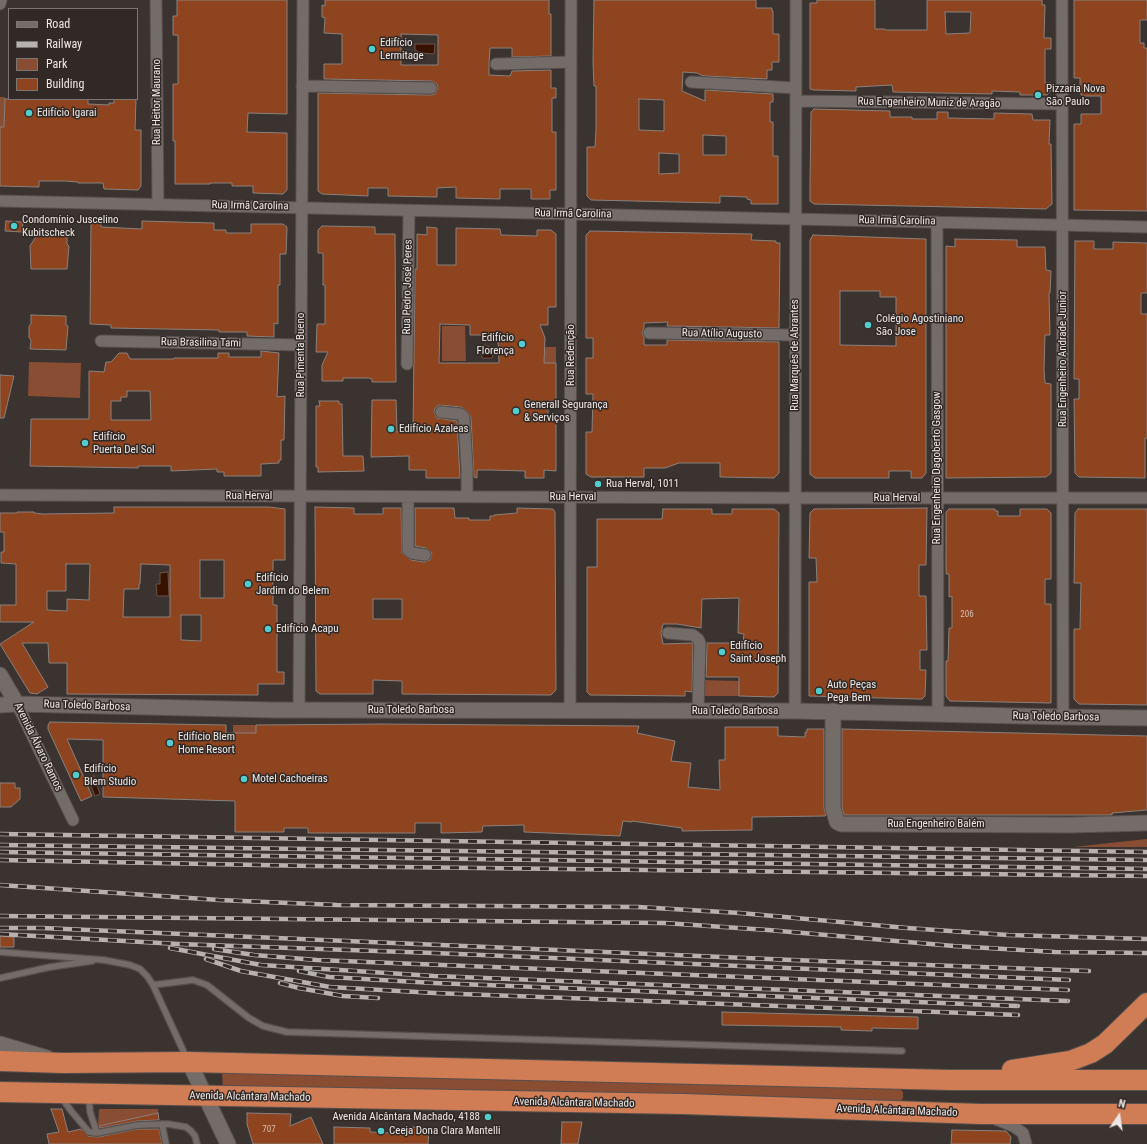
<!DOCTYPE html>
<meta charset="utf-8">
<style>
body{margin:0}
#map{position:relative;width:1147px;height:1144px;overflow:hidden;background:#3b3330;font-family:"Roboto Condensed",sans-serif}
canvas{display:block}
.legend{position:absolute;left:8px;top:8px;width:130px;height:92px;box-sizing:border-box;background:#312926;border:1px solid #7c7573;margin:0;padding:5px 7px;list-style:none;font-size:12px;color:#ede8e6}
.legend li{display:flex;align-items:center;gap:8px;height:20px}
.legend b{width:20px;border:1px solid #7c7573}
.north{position:absolute;left:1099px;top:1096px;width:40px;height:40px;-webkit-text-stroke:3px #312926;paint-order:stroke;rotate:13deg;font-size:11px;font-weight:700;line-height:16px;text-align:center;color:#ede8e6}
.north::after{content:'';display:block;margin:auto;width:14px;height:18px;background:#ede8e6;clip-path:polygon(50% 0,100% 100%,50% 72%,0 100%)}
</style>
<div id="map">
<canvas width="1147" height="1144"></canvas>
<ul class="legend">
<li><b style="height:5px;background:#746c68"></b>Road</li>
<li><b style="height:5px;background:#b7b1af"></b>Railway</li>
<li><b style="height:11px;background:#884d32"></b>Park</li>
<li><b style="height:11px;background:#8e441e"></b>Building</li>
</ul>
<div class="north">N</div>
</div>
<script>
const context = document.querySelector('canvas').getContext('2d');
context.lineJoin = 'round';
function fill(path, color) { context.fillStyle = color; context.fill(path, 'evenodd'); }
const shape = rows => new Path2D(rows.map(r => 'M' + r).join(''));
function strokePath(path, color, width, dash) { context.strokeStyle = color; context.lineWidth = width; context.lineCap = dash ? 'butt' : 'round'; context.setLineDash(dash || []); context.stroke(path); }
function write(font, color, halo, rows, align = 'center') {
  context.font = font + ' "Roboto Condensed",sans-serif'; context.lineWidth = 3; context.setLineDash([]); context.textBaseline = 'middle'; context.strokeStyle = halo; context.fillStyle = color; for (const [text, x, y, turn = 0] of rows) {
    context.save(); context.translate(x, y); context.rotate((+turn || 0) * Math.PI / 180); context.textAlign = isNaN(turn) ? turn : align; if (halo) context.strokeText(text, 0, 0); context.fillText(text, 0, 0); context.restore();
  }
}
fill(shape([
 [0,97,5,97,4,127,0,127],
 [442,326,465,326,466,361,442,361],
 [544,347,556,347,556,363,544,363],
 [29,362,81,363,80,398,28,396],
 [701,680,739,681,739,696,701,696],
 [233,725,256,725,256,733,233,733],
 [1147,839,1147,847,1073,847],
 [222,1072,897,1087,903,1092,903,1098,899,1103,223,1088],
 [99,1109,158,1109,158,1113,98,1127]
]), '#884d32');
const water = shape([
 [415,44,435,44,434,54,421,53,415,50,415,44],
 [484,345,488,346,490,347,489,353,493,354,492,358,482,358,482,346,484,345],
 [168,572,169,596,157,596,156,584,160,584,160,573,168,572],
 [94,776,100,794,95,796,88,778,94,776]
]);
fill(water, '#381200');
strokePath(water, '#6e5245', 1);
const building = shape([
 [177,0,287,0,287,114,248,113,247,132,287,133,287,190,283,194,253,193,253,186,232,186,232,183,210,183,210,184,175,184,175,141,173,141,173,84,178,84,178,35,173,35,173,16,177,16,177,0],
 [325,0,549,0,549,14,551,14,551,56,512,57,512,48,490,48,489,64,489,75,510,76,512,71,551,70,551,88,556,88,556,98,552,98,552,132,556,132,556,190,550,190,550,199,531,199,531,189,500,189,500,199,456,198,456,187,437,188,437,197,388,196,388,188,368,188,368,196,322,194,318,191,318,93,431,95,435,94,438,88,437,84,431,81,324,79,324,64,342,64,342,34,324,33,325,18,322,17,322,5,325,6,325,0],
 [401,34,438,35,438,65,401,65,401,34],
 [594,0,756,0,756,8,772,8,772,11,773,11,773,34,779,34,779,62,772,62,772,70,767,70,767,79,705,76,701,75,697,73,683,72,682,91,705,101,705,90,773,94,773,102,770,102,770,122,773,122,773,156,778,156,778,204,751,204,751,200,747,199,747,197,720,196,720,203,591,200,587,196,587,147,595,147,596,130,596,86,594,86,593,62,594,0],
 [639,99,664,100,664,131,639,130,639,99],
 [703,135,726,136,726,155,703,155,703,135],
 [659,153,679,154,679,173,659,174,659,153],
 [817,0,875,0,875,29,884,29,886,30,927,30,927,0,1042,0,1042,5,1045,5,1044,38,1051,38,1051,49,1045,49,1045,83,1051,83,1051,90,1047,95,1020,95,1020,92,992,91,992,94,893,92,892,85,856,87,856,91,814,90,810,89,810,3,817,3,817,0],
 [945,12,971,12,970,33,946,34,945,12],
 [1074,0,1147,0,1147,20,1140,20,1140,43,1144,43,1144,48,1147,48,1147,211,1074,210,1074,124,1081,124,1081,114,1101,114,1101,96,1082,96,1082,94,1080,94,1080,78,1074,78,1074,0],
 [5,99,88,99,88,104,109,105,109,103,114,103,114,99,136,99,135,130,141,130,141,186,138,190,104,189,103,183,78,183,78,182,65,181,39,181,39,187,0,186,0,127,4,127,5,99],
 [814,109,890,111,890,117,912,117,912,119,937,119,937,112,948,112,948,118,994,119,994,113,1032,114,1033,120,1050,120,1049,144,1051,144,1052,204,1046,209,814,204,810,201,810,181,811,112,814,109],
 [91,220,101,220,101,227,142,229,142,221,214,223,214,230,226,230,226,233,251,233,251,224,283,224,287,227,286,254,280,254,280,285,278,285,278,324,274,323,274,337,247,336,247,332,219,332,219,330,111,328,111,325,90,324,91,220],
 [6,221,23,222,22,232,5,231,6,221],
 [322,226,375,227,375,234,395,234,396,382,372,382,372,379,369,378,343,378,343,381,322,381,322,365,328,352,316,352,317,324,325,324,325,285,323,285,323,253,318,253,318,230,322,226],
 [427,227,437,228,437,265,456,265,456,228,500,229,501,235,537,236,537,230,551,230,556,234,556,307,548,307,548,325,540,325,545,338,544,363,556,363,556,401,548,401,548,420,556,420,556,471,544,470,544,478,525,478,525,471,490,470,477,470,477,478,474,477,471,418,467,411,461,407,439,405,435,408,434,412,437,418,457,421,460,478,426,478,426,470,409,470,409,456,371,457,372,400,396,400,397,432,413,432,415,269,417,269,417,234,427,235,427,227],
 [440,324,470,325,470,335,498,335,499,363,439,363,440,324],
 [590,231,752,234,751,240,776,241,776,243,780,243,779,328,667,326,668,322,644,323,644,328,642,333,644,338,644,345,667,345,667,340,779,342,779,473,774,478,720,477,720,463,679,463,665,468,644,468,644,477,591,477,586,474,586,432,592,432,593,394,586,394,586,358,593,358,593,338,586,338,586,235,590,231],
 [37,235,67,235,67,244,69,246,67,269,31,269,30,246,37,235],
 [813,235,926,239,926,473,922,478,911,478,911,471,889,471,889,478,815,478,810,474,810,240,813,235],
 [840,291,880,291,880,297,896,297,896,346,840,345,840,291],
 [955,239,1017,240,1017,247,1045,247,1046,270,1051,271,1050,293,1049,293,1050,335,1045,335,1044,370,1045,383,1051,384,1051,473,1046,477,946,478,946,246,955,247,955,239],
 [1075,241,1094,241,1094,249,1113,249,1113,242,1147,243,1147,293,1141,293,1141,314,1147,314,1147,438,1145,438,1145,478,1079,477,1075,473,1074,399,1079,399,1079,379,1074,379,1075,241],
 [31,315,66,316,66,325,68,326,66,350,30,349,31,340,29,338,29,326,31,324,31,315],
 [261,351,279,353,277,397,285,396,284,440,281,440,281,460,279,460,279,463,261,464,261,476,224,476,224,472,217,472,217,469,171,471,171,466,138,466,138,468,30,466,31,419,89,419,89,371,104,372,106,362,111,362,119,353,127,353,130,359,174,359,174,358,218,358,218,353,229,353,229,357,261,357,261,351],
 [127,391,150,391,151,420,111,420,111,401,121,401,121,397,127,397,127,391],
 [0,375,14,376,4,418,0,418,0,375],
 [319,401,339,401,339,404,342,404,343,456,363,456,364,471,318,472,318,467,316,467,316,406,320,406,319,401],
 [114,507,269,507,285,509,285,560,273,560,273,605,277,605,277,672,284,672,284,684,258,684,258,695,67,694,67,663,49,663,48,643,22,643,48,687,37,694,30,693,0,644,34,622,0,622,0,605,16,605,16,564,1,563,1,552,4,552,4,532,0,532,0,513,17,513,17,512,34,512,34,513,43,514,114,513,114,507],
 [200,560,224,560,224,598,200,598,200,560],
 [66,564,90,564,89,600,67,599,67,611,47,610,47,591,66,591,66,564],
 [141,564,170,565,170,617,123,617,124,589,139,589,139,584,140,584,141,564],
 [181,615,201,615,201,641,181,640,181,615],
 [315,507,354,508,354,514,383,514,383,508,401,508,402,553,411,560,424,562,430,560,432,553,426,548,415,546,415,508,454,508,455,518,469,518,469,520,490,520,490,516,494,516,494,515,517,513,517,508,553,509,555,512,556,690,551,695,402,694,402,681,373,680,373,694,320,694,316,691,315,507],
 [373,599,402,599,402,619,373,619,373,599],
 [927,508,926,565,919,565,919,596,926,596,927,650,920,650,920,670,926,670,925,696,922,699,919,699,809,696,809,582,817,582,816,558,809,558,810,513,814,509,927,508],
 [663,509,712,509,712,514,732,514,732,509,774,509,779,513,778,693,774,697,739,696,739,677,706,677,707,643,743,643,744,634,738,633,739,598,702,599,701,628,677,624,663,624,661,633,663,644,692,643,693,645,692,692,685,691,685,696,590,695,587,692,587,567,597,567,597,519,662,519,663,509],
 [949,509,995,509,995,511,998,511,998,516,1020,516,1020,509,1047,509,1051,513,1051,579,1045,579,1045,604,1051,604,1051,703,950,701,946,696,946,661,948,661,949,628,952,628,952,596,949,597,949,574,946,574,946,512,949,509],
 [1078,509,1147,509,1147,705,1079,704,1074,699,1074,629,1080,629,1081,583,1074,583,1075,513,1078,509],
 [50,722,226,725,226,733,256,733,256,725,382,724,639,726,637,733,675,741,671,761,691,763,688,787,720,790,719,760,725,760,725,727,778,727,778,736,805,737,805,732,807,732,807,729,824,729,824,808,826,815,825,816,752,817,752,830,682,831,682,828,632,821,632,822,623,821,620,836,524,832,524,825,483,826,482,832,441,833,441,823,415,823,415,833,308,833,308,828,284,828,284,832,235,832,235,801,103,797,103,740,67,739,92,796,81,801,48,729,48,725,50,722],
 [842,729,1147,736,1147,810,1112,813,1112,815,844,815,842,807,842,729],
 [0,783,15,783,15,788,20,788,20,799,11,807,0,807,0,783],
 [0,936,14,937,14,947,0,947,0,936],
 [722,1012,918,1017,918,1029,872,1028,872,1031,841,1030,841,1027,722,1025,722,1012],
 [51,1109,62,1109,68,1132,81,1129,88,1136,98,1137,138,1129,159,1129,162,1144,49,1144,47,1134,59,1132,51,1109],
 [158,1113,159,1120,137,1121,100,1128,99,1126,158,1113],
 [247,1113,291,1114,290,1126,311,1117,323,1144,253,1144,247,1124,247,1113],
 [562,1122,582,1122,578,1144,561,1144,562,1122],
 [334,1127,370,1128,370,1132,411,1134,412,1127,429,1128,428,1144,334,1144,334,1127],
 [952,1130,1006,1131,1011,1137,1010,1144,951,1144,952,1130]
]);
fill(building, '#8e441e');
strokePath(building, '#8a817d', 1);
const lane = shape([
 [0,952,104,960,130,965,140,969,147,976,153,985,187,1059],
 [0,978,50,967,92,961],
 [153,985,193,980,207,985,249,1018,263,1026,287,1032,902,1051],
 [61,1097,72,1112,89,1132,97,1133,138,1125,168,1124,186,1127,191,1131,195,1136,197,1144],
 [89,1097,90,1112,97,1133],
 [162,1124,166,1144]
]);
const street = shape([
 [156,0,158,204],
 [1062,0,1063,717],
 [0,4,1,0],
 [496,64,571,62],
 [691,82,796,88],
 [302,86,431,88],
 [796,101,1062,104],
 [0,201,1147,227],
 [937,222,938,714],
 [649,333,795,335],
 [101,341,301,345],
 [407,364,409,211],
 [441,412,460,414,463,416,464,419,467,468,467,497],
 [0,495,795,498,1147,498],
 [408,497,408,550,412,553,425,555],
 [668,633,693,635,698,639,700,643,698,711],
 [17,704,73,820],
 [299,710,303,0],
 [570,711,571,0],
 [795,711,796,0],
 [995,1119,1013,1126,1023,1133,1026,1144]
]);
const secondary = shape([
 [0,675,17,704],
 [0,705,17,704,273,710,795,711,1063,717,1147,718],
 [833,711,833,808,837,822,841,824,1071,825,1147,823],
 [0,1044,47,1058],
 [189,1062,228,1144]
]);
const highway = shape([
 [0,1061,63,1063,189,1062,950,1080,1147,1080],
 [1012,1070,1070,1061,1091,1053,1105,1044,1147,1003],
 [0,1092,683,1104,981,1114,1147,1114]
]);
strokePath(lane, '#57504e', 8);
strokePath(street, '#57504e', 13);
strokePath(secondary, '#57504e', 17);
strokePath(highway, '#57504e', 22);
strokePath(lane, '#746c68', 5.5);
strokePath(street, '#746c68', 11);
strokePath(secondary, '#746c68', 15);
strokePath(highway, '#d07c54', 20);
const rail = shape([
 [0,834,1147,852],
 [0,845,1147,860],
 [0,852,1147,869],
 [0,860,312,866,1147,876],
 [0,885,219,900,337,905,638,907,740,913,907,928,1008,935,1147,939],
 [0,916,664,923,768,930,954,946,1055,952,1147,953],
 [0,928,42,928,792,960,1089,971],
 [0,934,178,944,434,953,1069,980],
 [170,948,261,965,434,976,1068,1001],
 [214,949,254,955,317,960,1068,990],
 [206,959,241,971,330,987,434,993,1018,1015],
 [299,971,329,977,434,983,1018,1006],
 [280,983,299,988,343,996,378,998]
]);
strokePath(rail, '#b7b1af', 4.5);
strokePath(rail, '#312926', 3, [9]);
for (const [x, y, r, color] of [
 [372,49,4,"#52cdcd"],
 [1038,95,4,"#52cdcd"],
 [29,113,4,"#52cdcd"],
 [14,226,4,"#52cdcd"],
 [868,325,4,"#52cdcd"],
 [522,344,4,"#52cdcd"],
 [516,411,4,"#52cdcd"],
 [391,429,4,"#52cdcd"],
 [85,443,4,"#52cdcd"],
 [598,484,4,"#52cdcd"],
 [248,584,4,"#52cdcd"],
 [268,629,4,"#52cdcd"],
 [722,652,4,"#52cdcd"],
 [819,691,4,"#52cdcd"],
 [170,743,4,"#52cdcd"],
 [76,775,4,"#52cdcd"],
 [244,779,4,"#52cdcd"],
 [488,1117,4,"#52cdcd"],
 [381,1131,4,"#52cdcd"]
]) { const dot = new Path2D(); dot.arc(x, y, r, 0, 2 * Math.PI); context.fillStyle = color; context.fill(dot); strokePath(dot, '#312926', 1.5); }
write('9px', '#d5bfb4', null, [
 ["206",967,615],
 ["707",269,1130]
]);
write('11px', '#ede8e6', '#312926', [
 ["Edifício",380,43],
 ["Lermitage",380,56],
 ["Pizzaria Nova",1046,89],
 ["São Paulo",1046,102],
 ["Edifício Igarai",37,113],
 ["Condomínio Juscelino",22,220],
 ["Kubitscheck",22,233],
 ["Colégio Agostiniano",876,319],
 ["São Jose",876,332],
 ["Edifício",514,338,"right"],
 ["Florença",514,351,"right"],
 ["Generall Segurança",524,405],
 ["& Serviços",524,418],
 ["Edifício Azaleas",399,429],
 ["Edifício",93,437],
 ["Puerta Del Sol",93,450],
 ["Rua Herval, 1011",606,484],
 ["Edifício",256,578],
 ["Jardim do Belem",256,591],
 ["Edifício Acapu",276,629],
 ["Edifício",730,646],
 ["Saint Joseph",730,659],
 ["Auto Peças",827,685],
 ["Pega Bem",827,698],
 ["Edifício Blem",178,737],
 ["Home Resort",178,750],
 ["Edifício",84,769],
 ["Blem Studio",84,782],
 ["Motel Cachoeiras",252,779],
 ["Avenida Alcântara Machado, 4188",480,1117,"right"],
 ["Ceeja Dona Clara Mantelli",389,1131]
], 'left');
write('11px', '#ede8e6', '#312926', [
 ["Rua Heitor Maurano",157,102,-90],
 ["Rua Engenheiro Muniz de Aragão",929,103,1],
 ["Rua Irmã Carolina",250,206,1],
 ["Rua Irmã Carolina",573,214,1],
 ["Rua Irmã Carolina",897,221,1],
 ["Rua Pedro José Peres",408,287,-89],
 ["Rua Atílio Augusto",722,334,1],
 ["Rua Brasilina Tami",201,343,1],
 ["Rua Pimenta Bueno",301,355,-90],
 ["Rua Redenção",571,355,-90],
 ["Rua Marquês de Abrantes",795,355,-90],
 ["Rua Engenheiro Andrade Junior",1063,359,-90],
 ["Rua Engenheiro Dagoberto Gasgow",937,468,-90],
 ["Rua Herval",249,496],
 ["Rua Herval",573,497],
 ["Rua Herval",897,498],
 ["Rua Toledo Barbosa",87,706,2],
 ["Rua Toledo Barbosa",411,710],
 ["Rua Toledo Barbosa",735,711],
 ["Rua Toledo Barbosa",1056,717,1],
 ["Avenida Álvaro Ramos",38,747,64],
 ["Rua Engenheiro Balém",936,824],
 ["Avenida Alcântara Machado",250,1097,1],
 ["Avenida Alcântara Machado",574,1103,1],
 ["Avenida Alcântara Machado",897,1111,2]
]);
</script>
